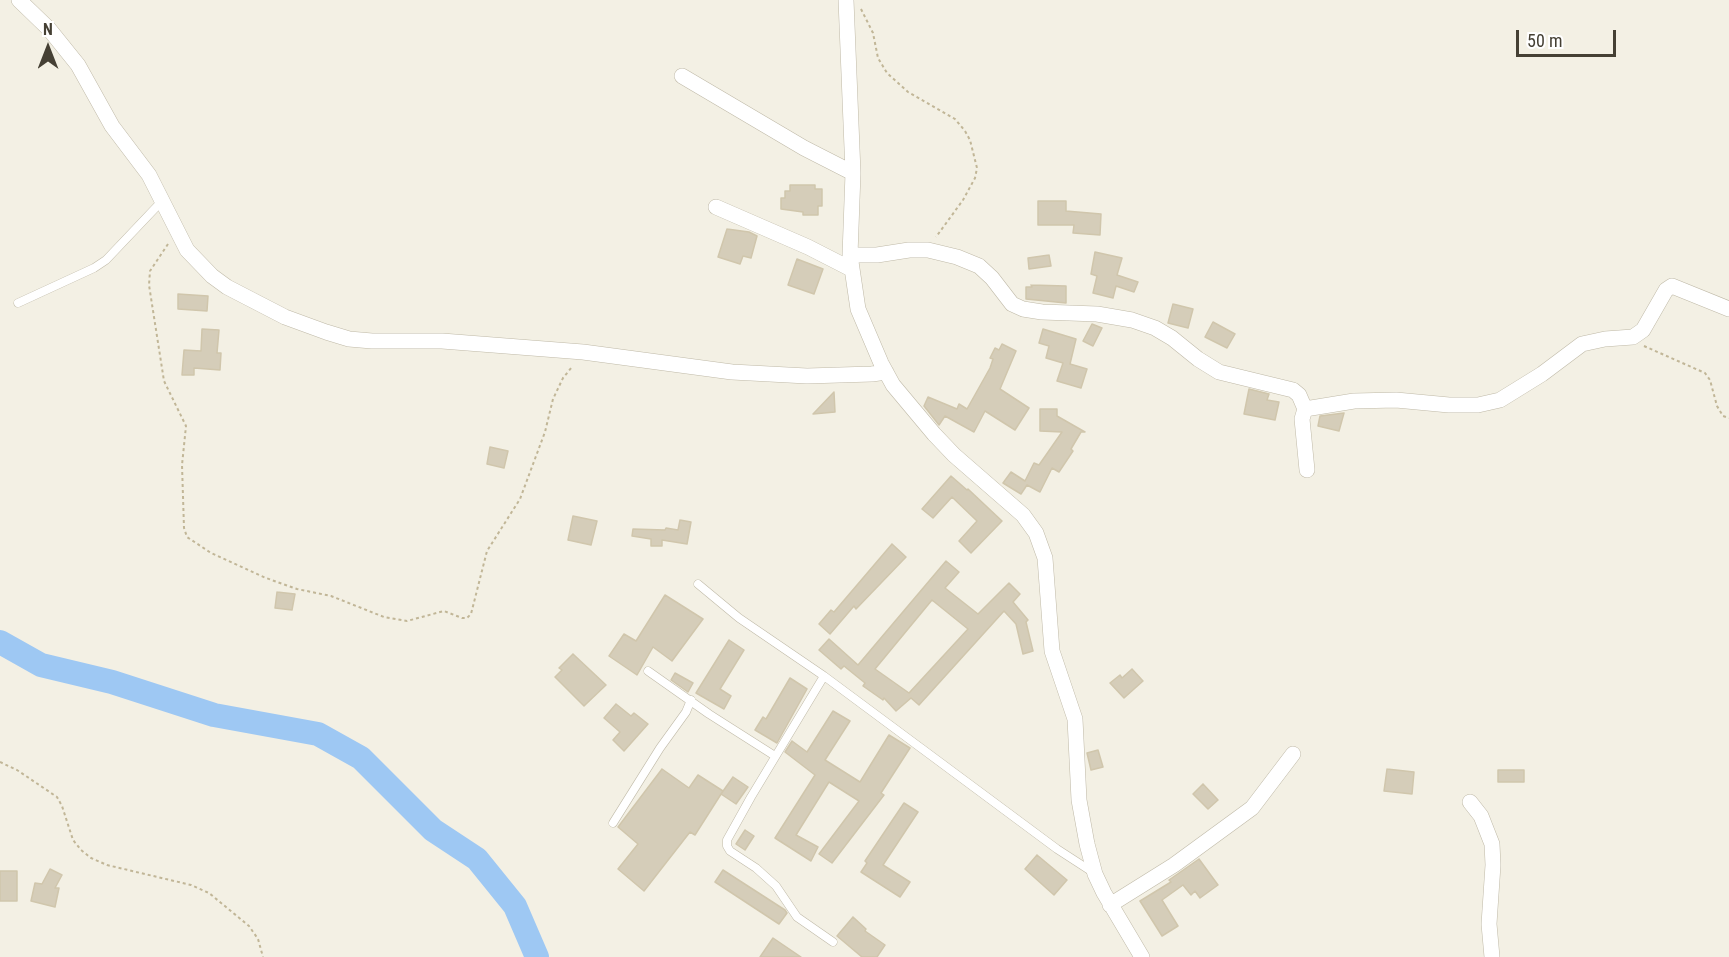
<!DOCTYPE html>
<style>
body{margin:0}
#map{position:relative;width:1729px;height:957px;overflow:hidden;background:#f3f0e4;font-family:"Roboto Condensed",sans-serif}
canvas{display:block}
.north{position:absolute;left:18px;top:18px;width:60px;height:60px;-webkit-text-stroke:4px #fff;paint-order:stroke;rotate:0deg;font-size:16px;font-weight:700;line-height:24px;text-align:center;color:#454034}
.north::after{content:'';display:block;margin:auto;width:21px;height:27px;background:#454034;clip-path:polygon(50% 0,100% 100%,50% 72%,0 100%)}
.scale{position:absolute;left:1516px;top:30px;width:100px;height:27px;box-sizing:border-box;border:3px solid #454034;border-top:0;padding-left:8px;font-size:18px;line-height:21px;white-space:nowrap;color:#454034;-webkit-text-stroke:4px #fff;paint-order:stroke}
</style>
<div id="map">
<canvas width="1729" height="957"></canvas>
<div class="north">N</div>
<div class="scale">50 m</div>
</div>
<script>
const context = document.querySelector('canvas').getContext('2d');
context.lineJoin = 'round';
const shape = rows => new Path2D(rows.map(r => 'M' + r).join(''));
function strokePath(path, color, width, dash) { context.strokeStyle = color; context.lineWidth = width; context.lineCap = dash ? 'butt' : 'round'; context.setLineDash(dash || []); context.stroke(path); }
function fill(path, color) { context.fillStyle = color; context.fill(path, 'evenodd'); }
strokePath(shape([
 [0,642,41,665,112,682,214,715,318,734,361,758,433,830,477,859,515,906,537,957]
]), '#9ec8f3', 24);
const building = shape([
 [790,185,815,185,815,189,822,189,822,206,818,206,818,215,803,215,803,212,781,209,781,198,785,198,785,191,790,191,790,185],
 [1038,201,1066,201,1066,211,1101,214,1100,235,1073,233,1074,225,1038,225,1038,201],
 [727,229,749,232,757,236,751,258,743,256,740,264,718,257,727,229],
 [1095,252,1122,258,1117,275,1138,282,1134,292,1116,286,1113,298,1093,293,1097,276,1091,274,1095,252],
 [1049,255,1051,266,1029,269,1028,258,1049,255],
 [797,259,823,269,814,294,788,285,797,259],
 [1031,285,1066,286,1066,303,1026,299,1026,287,1032,287,1031,285],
 [178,294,208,296,207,311,178,309,178,294],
 [1173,304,1193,309,1188,328,1168,323,1173,304],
 [1213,322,1235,334,1227,348,1205,337,1213,322],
 [1092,324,1102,328,1093,346,1083,341,1092,324],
 [202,329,219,330,217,353,221,353,220,370,194,368,194,375,182,375,184,350,201,351,202,329],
 [1043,329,1076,339,1070,364,1087,369,1081,388,1057,381,1063,363,1046,358,1049,346,1039,343,1043,329],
 [1002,344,1016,351,1000,389,1029,408,1015,430,985,411,974,432,945,416,939,425,924,406,928,397,957,409,959,404,967,409,990,368,993,359,990,358,995,348,999,350,1002,344],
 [1249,389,1269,394,1267,400,1279,402,1275,420,1244,414,1249,389],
 [834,392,835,412,813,414,834,392],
 [1040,409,1057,409,1057,416,1085,432,1081,432,1071,449,1073,451,1059,472,1052,468,1040,492,1027,485,1021,494,1003,483,1011,472,1025,481,1034,463,1039,465,1062,432,1040,431,1040,409],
 [1344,413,1339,431,1318,426,1320,416,1344,413],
 [490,447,508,451,504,468,487,464,490,447],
 [951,476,967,490,968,489,1002,521,971,553,959,541,977,521,952,497,933,518,922,509,951,476],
 [573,516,597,521,591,545,568,540,573,516],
 [680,520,691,522,687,544,662,540,662,546,651,546,651,539,632,536,633,529,665,530,666,528,678,530,680,520],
 [892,544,906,557,856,609,854,606,830,634,819,624,831,610,834,612,892,544],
 [946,561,959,572,945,588,978,614,1009,583,1020,594,1013,602,1028,620,1026,622,1033,651,1023,654,1016,624,1004,611,919,705,911,698,896,711,884,698,883,700,863,686,865,683,844,666,841,669,819,650,829,639,858,665,946,561],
 [932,600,968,629,909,693,875,669,932,600],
 [277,592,295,594,292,610,275,608,277,592],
 [665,595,703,619,672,661,653,647,637,675,609,656,624,634,636,641,665,595],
 [729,640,744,650,720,689,731,696,724,709,696,693,729,640],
 [573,654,606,685,584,706,555,677,562,670,559,668,573,654],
 [1132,669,1143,681,1124,698,1110,683,1120,675,1122,678,1132,669],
 [675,673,693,683,688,692,671,680,675,673],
 [790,678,807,689,777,743,755,730,763,717,766,719,790,678],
 [616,704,631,716,634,713,648,724,624,751,613,740,620,732,604,718,616,704],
 [833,711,850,721,825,760,860,782,889,735,910,748,881,793,884,795,832,863,819,854,859,801,829,782,796,835,818,847,811,861,775,838,815,775,785,752,792,741,807,752,833,711],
 [1098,750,1103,767,1091,770,1087,753,1098,750],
 [662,769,689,788,698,775,723,791,695,835,690,832,644,891,618,869,638,844,618,827,662,769],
 [1387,769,1414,772,1412,794,1384,791,1387,769],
 [1498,770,1524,770,1524,782,1498,782,1498,770],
 [733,777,748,787,736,804,721,794,733,777],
 [1203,784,1218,800,1208,809,1193,794,1203,784],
 [904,803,918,812,883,865,910,882,900,897,861,872,867,863,865,861,904,803],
 [745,830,754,836,745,850,736,844,745,830],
 [1037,855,1067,880,1054,895,1025,869,1037,855],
 [1199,859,1218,885,1200,898,1195,891,1191,895,1183,885,1162,900,1178,926,1162,936,1140,901,1171,882,1169,880,1199,859],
 [50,869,62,875,55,888,59,888,55,907,31,901,35,883,42,884,50,869],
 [723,870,785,910,787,913,779,924,715,882,723,870],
 [0,871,17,871,17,901,0,901,0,871],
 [853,917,866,929,865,931,885,945,877,957,862,957,837,936,853,917],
 [773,938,801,957,760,957,773,938]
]);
fill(building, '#d5cdb9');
strokePath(building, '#d0c6ac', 1.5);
const service = shape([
 [18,303,94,268,106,260,162,201],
 [698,584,739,618,824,676,1057,849,1094,873],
 [648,671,709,714,775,756],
 [824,676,751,797,727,840,727,846,730,851,756,868,776,886,797,917,833,942],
 [613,823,660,748,686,712,691,700]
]);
const minor = shape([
 [19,0,49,29,78,65,112,126,149,175,187,250,212,276,227,287,285,317,326,332,349,339,372,341,442,341,583,352,732,372,807,376,872,374,886,372],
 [846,0,853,173,850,255,858,309,881,363,893,385,934,434,954,455,1023,515,1036,533,1045,558,1052,651,1075,719,1079,800,1087,844,1095,874,1104,893,1142,957],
 [682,76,804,148,853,173],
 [716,207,808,247,851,269],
 [850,255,877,255,909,250,928,250,957,257,979,266,992,278,1012,304,1023,309,1042,312,1097,314,1132,320,1155,328,1172,338,1198,359,1219,372,1293,390,1299,395,1305,409,1302,419,1307,470],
 [1305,409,1354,401,1396,400,1449,405,1478,405,1500,400,1542,374,1582,344,1605,339,1633,337,1643,330,1666,290,1672,286,1729,309],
 [1470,802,1481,816,1492,844,1493,865,1489,924,1492,957],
 [1110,905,1174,865,1252,808,1293,754]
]);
strokePath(service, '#bfb9a7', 9);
strokePath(minor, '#bfb9a7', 16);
strokePath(shape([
 [861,9,873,33,878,58,887,73,908,92,955,119,965,131,970,140,977,168,975,178,963,200,936,237],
 [168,244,150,271,149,285,164,381,186,426,182,465,184,528,187,537,211,553,266,578,297,589,331,596,384,617,407,621,444,611,462,618,467,618,471,614,487,551,520,499,545,432,553,399,563,378,572,367],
 [1644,346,1705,373,1710,380,1717,406,1723,416,1729,418],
 [0,762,17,770,57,797,62,806,73,840,81,850,91,858,107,865,191,885,209,893,249,926,258,939,263,957]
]), '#c1b697', 2, [3, 3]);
strokePath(service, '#fff', 8);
strokePath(minor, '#fff', 15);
</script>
